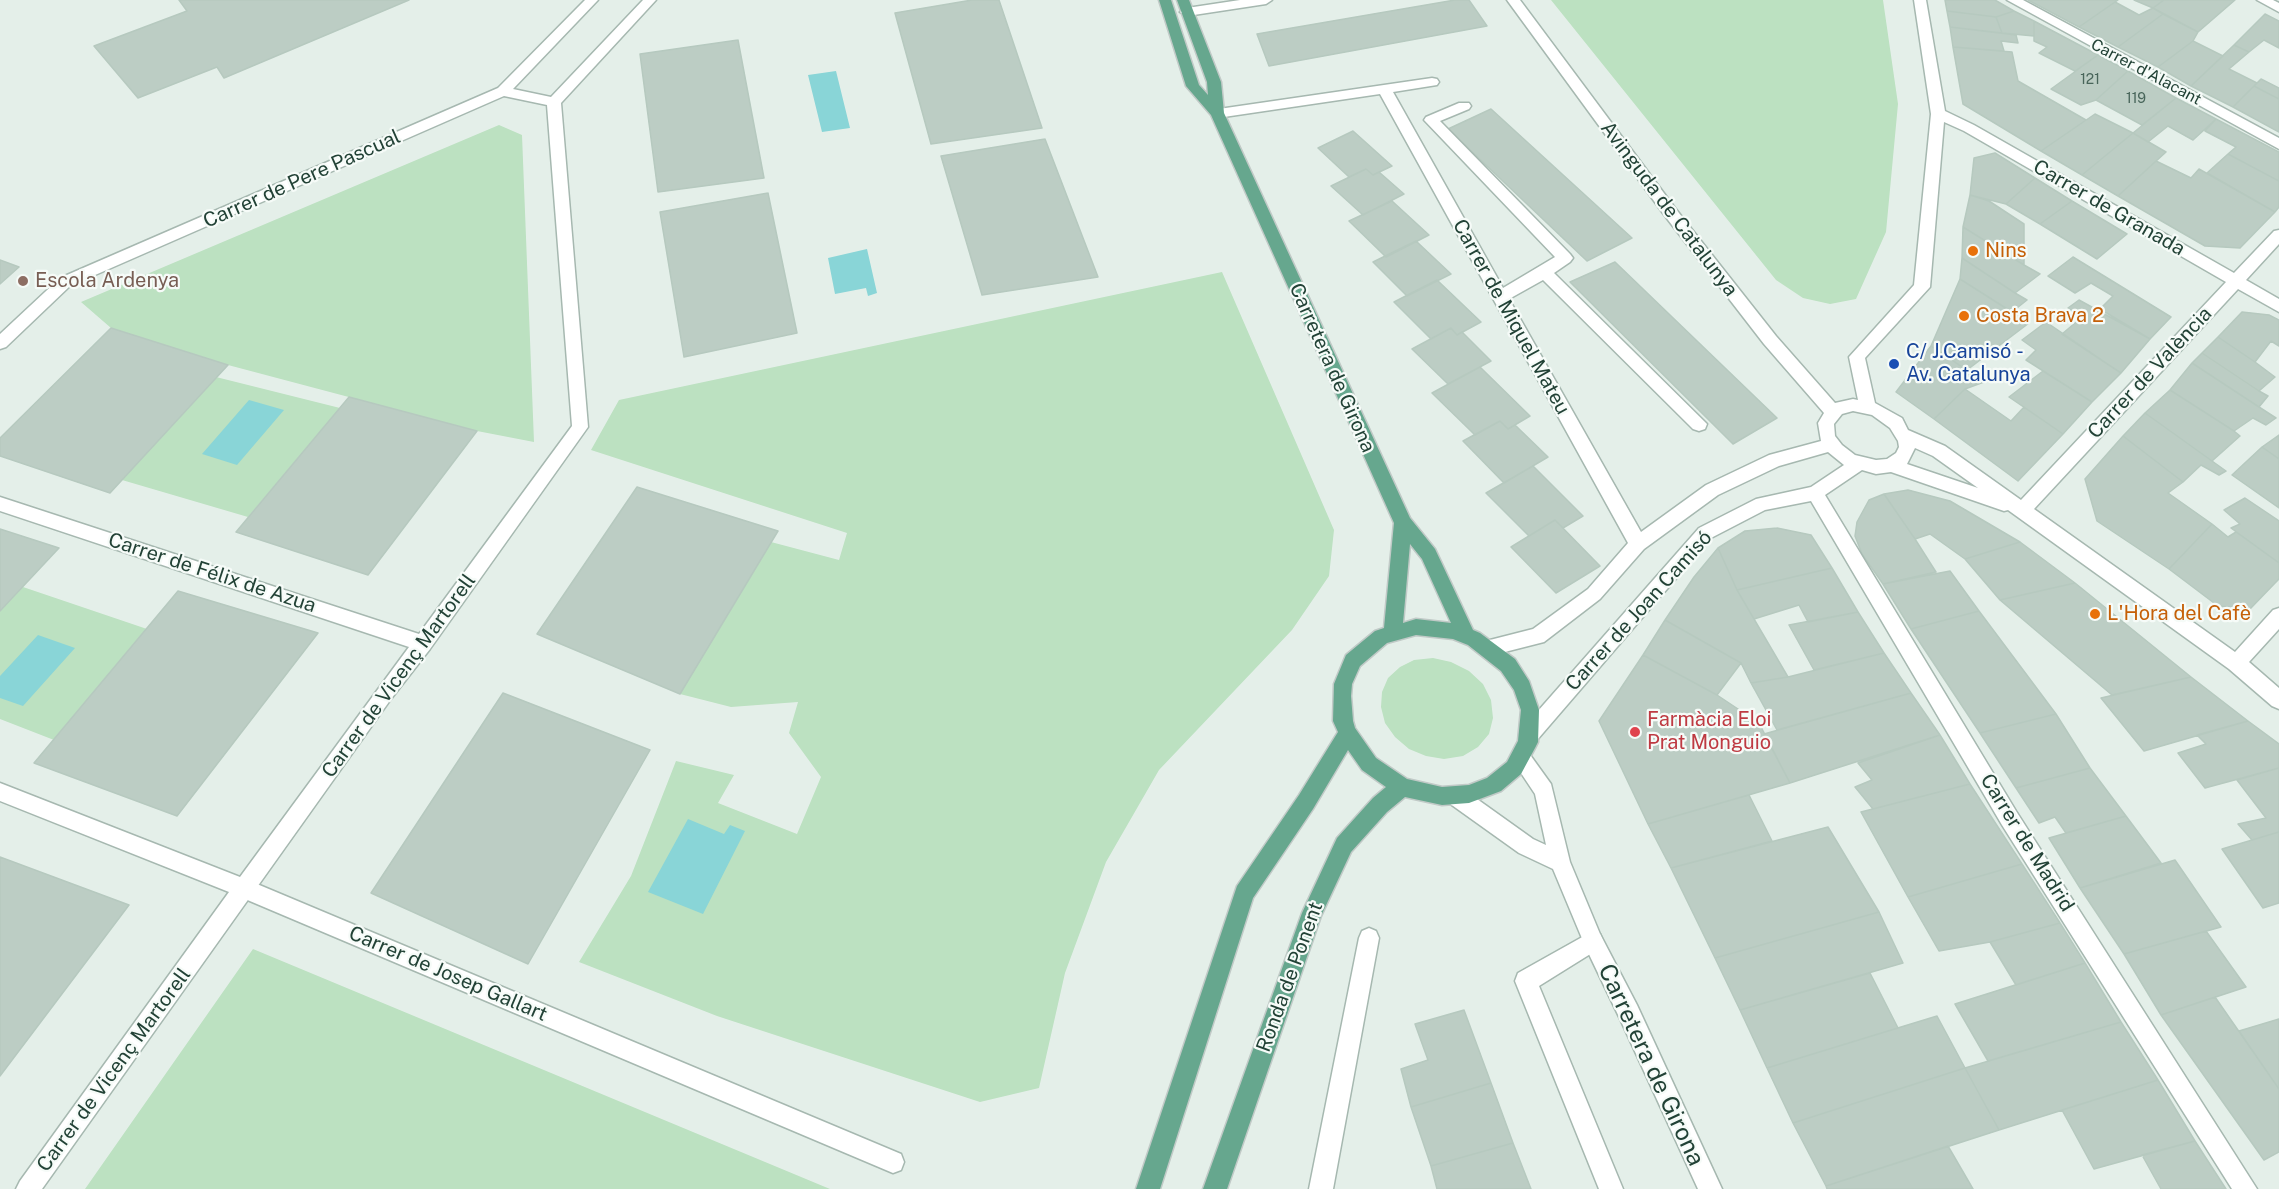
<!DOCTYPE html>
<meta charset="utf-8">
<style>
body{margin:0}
canvas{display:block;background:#e4efe9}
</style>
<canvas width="2279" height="1189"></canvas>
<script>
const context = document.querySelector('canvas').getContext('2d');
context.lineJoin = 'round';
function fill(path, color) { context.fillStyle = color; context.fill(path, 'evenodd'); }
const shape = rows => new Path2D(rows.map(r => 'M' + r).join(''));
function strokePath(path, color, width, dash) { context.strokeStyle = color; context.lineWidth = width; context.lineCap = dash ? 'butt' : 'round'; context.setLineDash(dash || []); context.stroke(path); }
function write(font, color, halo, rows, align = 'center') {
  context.font = font + ' "Public Sans",sans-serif'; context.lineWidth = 4.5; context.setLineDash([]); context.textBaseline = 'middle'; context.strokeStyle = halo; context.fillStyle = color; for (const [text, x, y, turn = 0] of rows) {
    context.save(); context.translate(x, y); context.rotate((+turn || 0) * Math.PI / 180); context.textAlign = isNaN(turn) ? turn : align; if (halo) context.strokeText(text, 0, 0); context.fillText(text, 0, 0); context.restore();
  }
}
fill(shape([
 [1551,0,1883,0,1898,104,1886,232,1856,299,1830,304,1803,298,1776,280],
 [499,125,522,135,534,442,477,431,228,365,111,328,81,302],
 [1222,272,1334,530,1329,576,1292,630,1159,770,1106,862,1065,973,1039,1088,980,1102,717,1016,579,962,631,876,676,761,734,775,718,803,797,834,821,777,789,733,798,702,731,707,680,694,771,542,839,560,847,533,591,450,619,400],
 [216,377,340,408,248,517,122,480],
 [23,587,147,629,54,740,0,719,0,611],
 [1433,658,1451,662,1469,671,1483,684,1491,700,1493,718,1489,734,1478,747,1463,756,1444,759,1426,756,1409,749,1395,737,1385,723,1381,707,1382,692,1388,678,1400,667,1414,660],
 [253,949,830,1189,85,1189]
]), '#bce1c1');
fill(shape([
 [836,71,850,128,822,132,808,75],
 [867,249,877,293,868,296,866,288,835,294,828,258],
 [249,400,284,410,237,465,202,454],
 [38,635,75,648,23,706,0,698,0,676],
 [688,819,724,834,730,825,745,831,703,914,648,892]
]), '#89d5d7');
const building = shape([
 [179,0,409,0,224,78,217,67,138,98,94,46,187,11,179,0],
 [972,0,999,0,1042,128,931,144,895,13,972,0],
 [1455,0,1469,0,1487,26,1269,66,1257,34,1455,0],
 [1945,0,1995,0,2014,11,1996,17,1947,11,1945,0],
 [2028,0,2118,0,2079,27,2028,0],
 [2134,0,2164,0,2153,8,2134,0],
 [2164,0,2235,0,2198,32,2153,8,2164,0],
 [2115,2,2139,15,2153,8,2163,14,2118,47,2079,27,2115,2],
 [1947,11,1996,17,2002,33,1950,27,1947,11],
 [2014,11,2034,21,2034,36,2002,33,1996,17,2014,11],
 [2163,14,2198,32,2193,41,2158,67,2118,47,2163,14],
 [2265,14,2279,21,2279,48,2264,40,2249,52,2234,45,2265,14],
 [2034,21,2098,55,2075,71,2039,53,2047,47,2034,41,2034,21],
 [1950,27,2016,35,2018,43,2001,41,2004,51,1953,47,1950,27],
 [738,40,764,178,658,192,640,54,738,40],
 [2193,41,2223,56,2191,86,2158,67,2193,41],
 [2234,45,2249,52,2229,69,2257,83,2233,107,2191,86,2234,45],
 [1953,47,2012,52,2018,81,2086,120,2041,151,1963,104,1953,47],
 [2098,55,2128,71,2096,100,2081,105,2051,89,2098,55],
 [2128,71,2176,98,2142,125,2096,100,2128,71],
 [2261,79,2279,88,2279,99,2254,86,2261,79],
 [2254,86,2279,99,2279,132,2233,107,2254,86],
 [2176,98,2216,119,2193,140,2168,126,2148,142,2133,133,2176,98],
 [1491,109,1632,238,1587,261,1448,129,1491,109],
 [2095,114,2133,133,2082,175,2041,151,2095,114],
 [2216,119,2279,152,2279,181,2228,154,2236,147,2205,131,2216,119],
 [1353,131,1392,166,1373,175,1366,169,1349,177,1318,148,1353,131],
 [2133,133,2166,152,2118,196,2082,175,2133,133],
 [1045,139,1098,277,982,295,941,156,1045,139],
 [1995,153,2035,178,2006,204,1970,195,1974,158,1995,153],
 [2228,154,2279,181,2279,207,2275,212,2207,173,2228,154],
 [2156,161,2191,178,2199,169,2275,212,2240,248,2205,246,2118,196,2156,161],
 [1366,169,1373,175,1379,172,1404,194,1363,215,1331,186,1366,169],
 [2035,178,2072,201,2040,224,2006,204,2035,178],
 [768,193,797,333,684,357,660,212,768,193],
 [1970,195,1989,201,2024,224,2024,265,1963,227,1970,195],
 [1392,201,1429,235,1386,257,1349,221,1392,201],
 [2072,201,2127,234,2097,259,2040,224,2072,201],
 [1963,227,2024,265,2040,274,2015,293,1962,258,1963,227],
 [1416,241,1451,274,1407,296,1373,262,1416,241],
 [2073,257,2171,317,2150,339,2100,309,2113,296,2091,283,2075,293,2048,276,2073,257],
 [1962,258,2015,293,2027,300,2012,312,1960,279,1962,258],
 [0,260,19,267,0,284,0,260],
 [1615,262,1777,418,1733,444,1570,282,1615,262],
 [1960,279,2029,323,1967,370,1931,346,1960,279],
 [1437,280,1481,322,1457,335,1451,328,1431,339,1394,302,1437,280],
 [2079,300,2150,339,2121,373,2062,334,2081,318,2068,308,2079,300],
 [2242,312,2269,315,2279,320,2279,346,2271,341,2255,362,2218,337,2242,312],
 [2046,322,2121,373,2092,402,2026,360,2036,350,2022,340,2046,322],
 [111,328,228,365,110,493,0,456,0,438,111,328],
 [1451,328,1457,335,1462,332,1491,361,1448,384,1412,349,1451,328],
 [2218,337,2255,362,2275,377,2259,391,2202,353,2218,337],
 [1931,346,1984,382,1965,389,1934,419,1896,392,1931,346],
 [2202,353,2259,391,2268,396,2259,407,2192,363,2202,353],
 [2192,363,2259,407,2276,418,2266,425,2253,418,2234,431,2170,390,2192,363],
 [1480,367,1530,416,1508,429,1500,421,1475,435,1432,393,1480,367],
 [2043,371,2092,402,2063,434,2009,397,2043,371],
 [1965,389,2011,421,2024,407,2063,434,2018,481,1934,419,1965,389],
 [2170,390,2234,431,2240,436,2212,461,2145,413,2170,390],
 [349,397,477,431,368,575,236,532,349,397],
 [2145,413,2212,461,2226,471,2219,475,2201,465,2183,482,2123,436,2145,413],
 [1500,421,1508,429,1515,425,1548,457,1504,483,1463,441,1500,421],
 [2279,435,2279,459,2262,447,2279,435],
 [2123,436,2183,482,2168,493,2212,524,2169,569,2097,521,2085,479,2123,436],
 [2262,447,2279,459,2279,508,2232,475,2262,447],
 [1533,466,1583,516,1563,528,1555,520,1529,536,1486,493,1533,466],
 [637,487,778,531,680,694,537,634,637,487],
 [1908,490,1950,501,2020,542,1965,559,1930,534,1915,539,1884,494,1908,490],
 [1884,494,1915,539,1936,572,1883,584,1862,554,1855,536,1857,522,1869,500,1884,494],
 [2245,498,2279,521,2279,563,2231,528,2240,524,2224,510,2245,498],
 [1555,520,1600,566,1556,593,1511,547,1555,520],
 [2212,524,2228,537,2236,532,2279,563,2279,579,2250,609,2218,606,2169,569,2212,524],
 [1777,528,1811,535,1832,568,1737,590,1718,548,1745,531,1777,528],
 [0,529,59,548,0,611,0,529],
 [2020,542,2075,583,2000,600,1965,559,2020,542],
 [1718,548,1737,590,1788,677,1751,683,1741,663,1665,620,1694,577,1718,548],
 [1832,568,1858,612,1808,622,1799,605,1754,619,1737,590,1832,568],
 [1950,571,1979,611,1911,629,1883,584,1950,571],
 [2075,583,2191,677,2112,695,2000,600,2075,583],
 [178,591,318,633,177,816,34,763,178,591],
 [1979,611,2056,714,1980,733,1911,629,1979,611],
 [1858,612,1884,653,1814,670,1789,625,1858,612],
 [1665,620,1741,663,1717,695,1643,655,1665,620],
 [1884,653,1911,693,1777,730,1751,683,1788,677,1884,653],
 [1643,655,1717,695,1759,723,1790,783,1648,824,1599,721,1643,655],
 [2191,677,2248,721,2144,751,2101,698,2191,677],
 [503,693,650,750,528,964,371,893,503,693],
 [1911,693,1940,735,1790,783,1764,734,1911,693],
 [2056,714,2090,768,2016,788,1980,733,2056,714],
 [2248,721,2279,744,2279,768,2205,788,2178,753,2206,744,2197,735,2248,721],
 [1940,735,1970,784,1873,809,1855,787,1872,780,1858,763,1940,735],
 [2090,768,2126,816,2066,833,2055,817,2039,823,2016,788,2090,768],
 [2279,768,2279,832,2252,840,2238,824,2266,818,2237,780,2279,768],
 [1970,784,2022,864,1908,897,1861,812,1970,784],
 [1749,795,1772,841,1671,868,1648,824,1749,795],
 [2126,816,2161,863,2080,888,2049,838,2126,816],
 [1828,827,1879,912,1715,958,1671,868,1828,827],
 [2279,832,2279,903,2263,908,2222,849,2279,832],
 [0,857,129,905,0,1076,0,857],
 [2175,860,2221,927,2124,954,2080,888,2175,860],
 [2022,864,2060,923,1990,942,1939,951,1908,897,2022,864],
 [1879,912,1903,963,1740,1010,1715,958,1879,912],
 [2060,923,2085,963,2016,985,1990,942,2060,923],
 [2206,931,2246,987,2161,1015,2124,954,2206,931],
 [2085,963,2121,1022,1988,1061,1955,1004,2085,963],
 [1870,973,1898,1028,1767,1068,1740,1010,1870,973],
 [2215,997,2279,1089,2279,1152,2264,1160,2161,1015,2215,997],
 [1464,1010,1491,1083,1411,1107,1401,1069,1428,1060,1415,1024,1464,1010],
 [1937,1016,1965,1068,1793,1123,1767,1068,1937,1016],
 [2279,1019,2279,1089,2239,1031,2279,1019],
 [2121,1022,2158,1080,1999,1130,1965,1068,2121,1022],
 [1965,1068,1999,1130,1826,1186,1793,1123,1965,1068],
 [2158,1080,2195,1141,2094,1169,2062,1110,2158,1080],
 [1491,1083,1513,1143,1431,1166,1411,1107,1491,1083],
 [2195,1141,2226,1189,2161,1189,2142,1155,2195,1141],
 [1513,1143,1531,1189,1437,1189,1431,1166,1513,1143],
 [1948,1146,1973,1189,1827,1189,1826,1186,1948,1146]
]);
fill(building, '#bccdc4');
strokePath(building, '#b6c9bf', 1.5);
const lane = shape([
 [245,879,901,1154,904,1162,901,1170,893,1173,238,896,235,889,238,882,245,879],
 [1593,931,1600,934,1603,941,1600,948,1539,986,1623,1189,1599,1189,1515,981,1518,973,1593,931]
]);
const street = shape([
 [585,0,598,0,513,89,551,97,643,0,656,0,561,103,588,427,430,649,391,699,42,1189,16,1189,20,1181,229,892,0,801,0,783,240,877,409,647,0,511,0,497,419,634,572,426,547,105,504,96,70,286,6,347,0,349,0,334,60,278,498,88,585,0],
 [1240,0,1272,0,1266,4,1187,16,1180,12,1187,8,1240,0],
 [1507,0,1520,0,1675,208,1776,336,1835,403,1853,399,1858,400,1849,357,1914,285,1931,114,1914,0,1926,0,1945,111,1974,125,2234,273,2274,231,2279,230,2279,244,2246,280,2279,299,2279,312,2238,289,2034,509,2235,652,2273,610,2279,608,2279,629,2249,662,2279,688,2279,709,2272,706,2229,669,2008,510,2004,511,1891,472,1876,474,1862,470,1825,495,2016,811,2257,1189,2232,1189,2002,825,1811,501,1765,510,1711,538,1537,740,1530,743,1523,740,1520,734,1523,728,1699,528,1756,499,1811,487,1844,465,1828,452,1779,466,1718,495,1644,549,1600,599,1544,642,1489,656,1482,654,1480,648,1482,642,1533,629,1588,589,1628,543,1380,94,1217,118,1210,113,1212,110,1432,78,1437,79,1439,82,1437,85,1393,92,1503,288,1555,257,1424,120,1426,117,1459,103,1469,103,1471,106,1469,109,1440,121,1570,254,1573,258,1570,262,1554,273,1707,424,1705,429,1699,431,1693,429,1543,280,1509,299,1641,532,1706,485,1769,455,1821,441,1818,423,1824,413,1764,344,1665,216,1507,0],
 [1944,122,1964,131,2226,282,2021,500,1945,446,1908,430,1902,418,1875,403,1865,358,1930,287,1944,122],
 [1853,411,1872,415,1890,428,1898,441,1899,447,1896,453,1887,459,1876,460,1855,455,1842,445,1835,436,1834,424,1842,414,1853,411],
 [1915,448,1933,456,1978,488,1907,464,1915,448],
 [2007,0,2023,0,2279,138,2279,149,2007,0],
 [2257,0,2273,0,2279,3,2279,12,2257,0],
 [1521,749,1528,752,1551,784,1570,862,1600,934,1637,1005,1722,1189,1698,1189,1621,1021,1586,948,1553,869,1519,853,1449,803,1446,796,1449,789,1456,787,1463,789,1533,839,1546,845,1535,794,1511,758,1514,752,1521,749],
 [1369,928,1376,931,1379,938,1333,1189,1309,1189,1359,938,1362,931,1369,928]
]);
const primary = shape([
 [1159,0,1171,0,1199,85,1208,95,1207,82,1177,0,1189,0,1221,82,1224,113,1410,518,1435,549,1473,630,1480,633,1515,659,1529,681,1539,710,1538,742,1535,748,1521,774,1501,791,1469,803,1442,805,1405,797,1387,812,1351,852,1321,916,1227,1189,1203,1189,1302,913,1337,838,1373,798,1386,787,1362,770,1348,750,1313,809,1253,898,1160,1189,1136,1189,1237,886,1299,795,1338,732,1333,721,1334,684,1346,655,1375,631,1384,628,1394,523,1211,115,1186,86,1159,0],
 [1410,544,1422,559,1451,623,1416,619,1403,623,1410,544],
 [1416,635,1453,639,1468,645,1501,671,1514,690,1521,710,1518,741,1507,762,1487,778,1469,785,1442,787,1407,779,1376,758,1355,728,1353,721,1351,696,1352,684,1360,666,1387,643,1416,635]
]);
strokePath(lane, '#a6b8b0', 3);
strokePath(street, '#a6b8b0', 3);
strokePath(primary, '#c1cac7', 3);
fill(lane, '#fff');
fill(street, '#fff');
fill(primary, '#66a78e');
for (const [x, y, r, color] of [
 [1973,251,6,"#e8710a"],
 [23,281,6,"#8d6e63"],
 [1964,316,6,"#e8710a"],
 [1894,364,6,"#1a4fb4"],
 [2095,614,6,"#e8710a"],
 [1635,732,6,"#e0444e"]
]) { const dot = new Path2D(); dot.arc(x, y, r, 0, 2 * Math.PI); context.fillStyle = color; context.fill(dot); strokePath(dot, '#f6fbf8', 2); }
write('14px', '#48655a', null, [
 ["121",2090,80],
 ["119",2136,99]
]);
write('16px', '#224236', '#f6fbf8', [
 ["Carrer d'Alacant",2146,72,28]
]);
write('20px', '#224236', '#f6fbf8', [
 ["Carrer de Pere Pascual",302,179,-24],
 ["Carrer de Granada",2109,208,30],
 ["Avinguda de Catalunya",1669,209,53],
 ["Carrer de Miquel Mateu",1511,317,61],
 ["Carretera de Girona",1332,368,66],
 ["Carrer de València",2150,373,-47],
 ["Carrer de Félix de Azua",212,573,18],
 ["Carrer de Joan Camisó",1639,611,-48],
 ["Carrer de Vicenç Martorell",399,676,-54],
 ["Carrer de Madrid",2027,843,58],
 ["Carrer de Josep Gallart",448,974,23],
 ["Ronda de Ponent",1290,977,-70],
 ["Carrer de Vicenç Martorell",114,1070,-54]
]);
write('20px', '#c56008', '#f6fbf8', [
 ["Nins",1985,251],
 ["Costa Brava 2",1976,316],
 ["L'Hora del Cafè",2107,614]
], 'left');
write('20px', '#785e54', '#f6fbf8', [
 ["Escola Ardenya",35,281]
], 'left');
write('20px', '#164399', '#f6fbf8', [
 ["C/ J.Camisó -",1906,352],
 ["Av. Catalunya",1906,375]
], 'left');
write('20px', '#be3a42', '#f6fbf8', [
 ["Farmàcia Eloi",1647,720],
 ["Prat Monguio",1647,743]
], 'left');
write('24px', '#224236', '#f6fbf8', [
 ["Carretera de Girona",1651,1065,65]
]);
</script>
